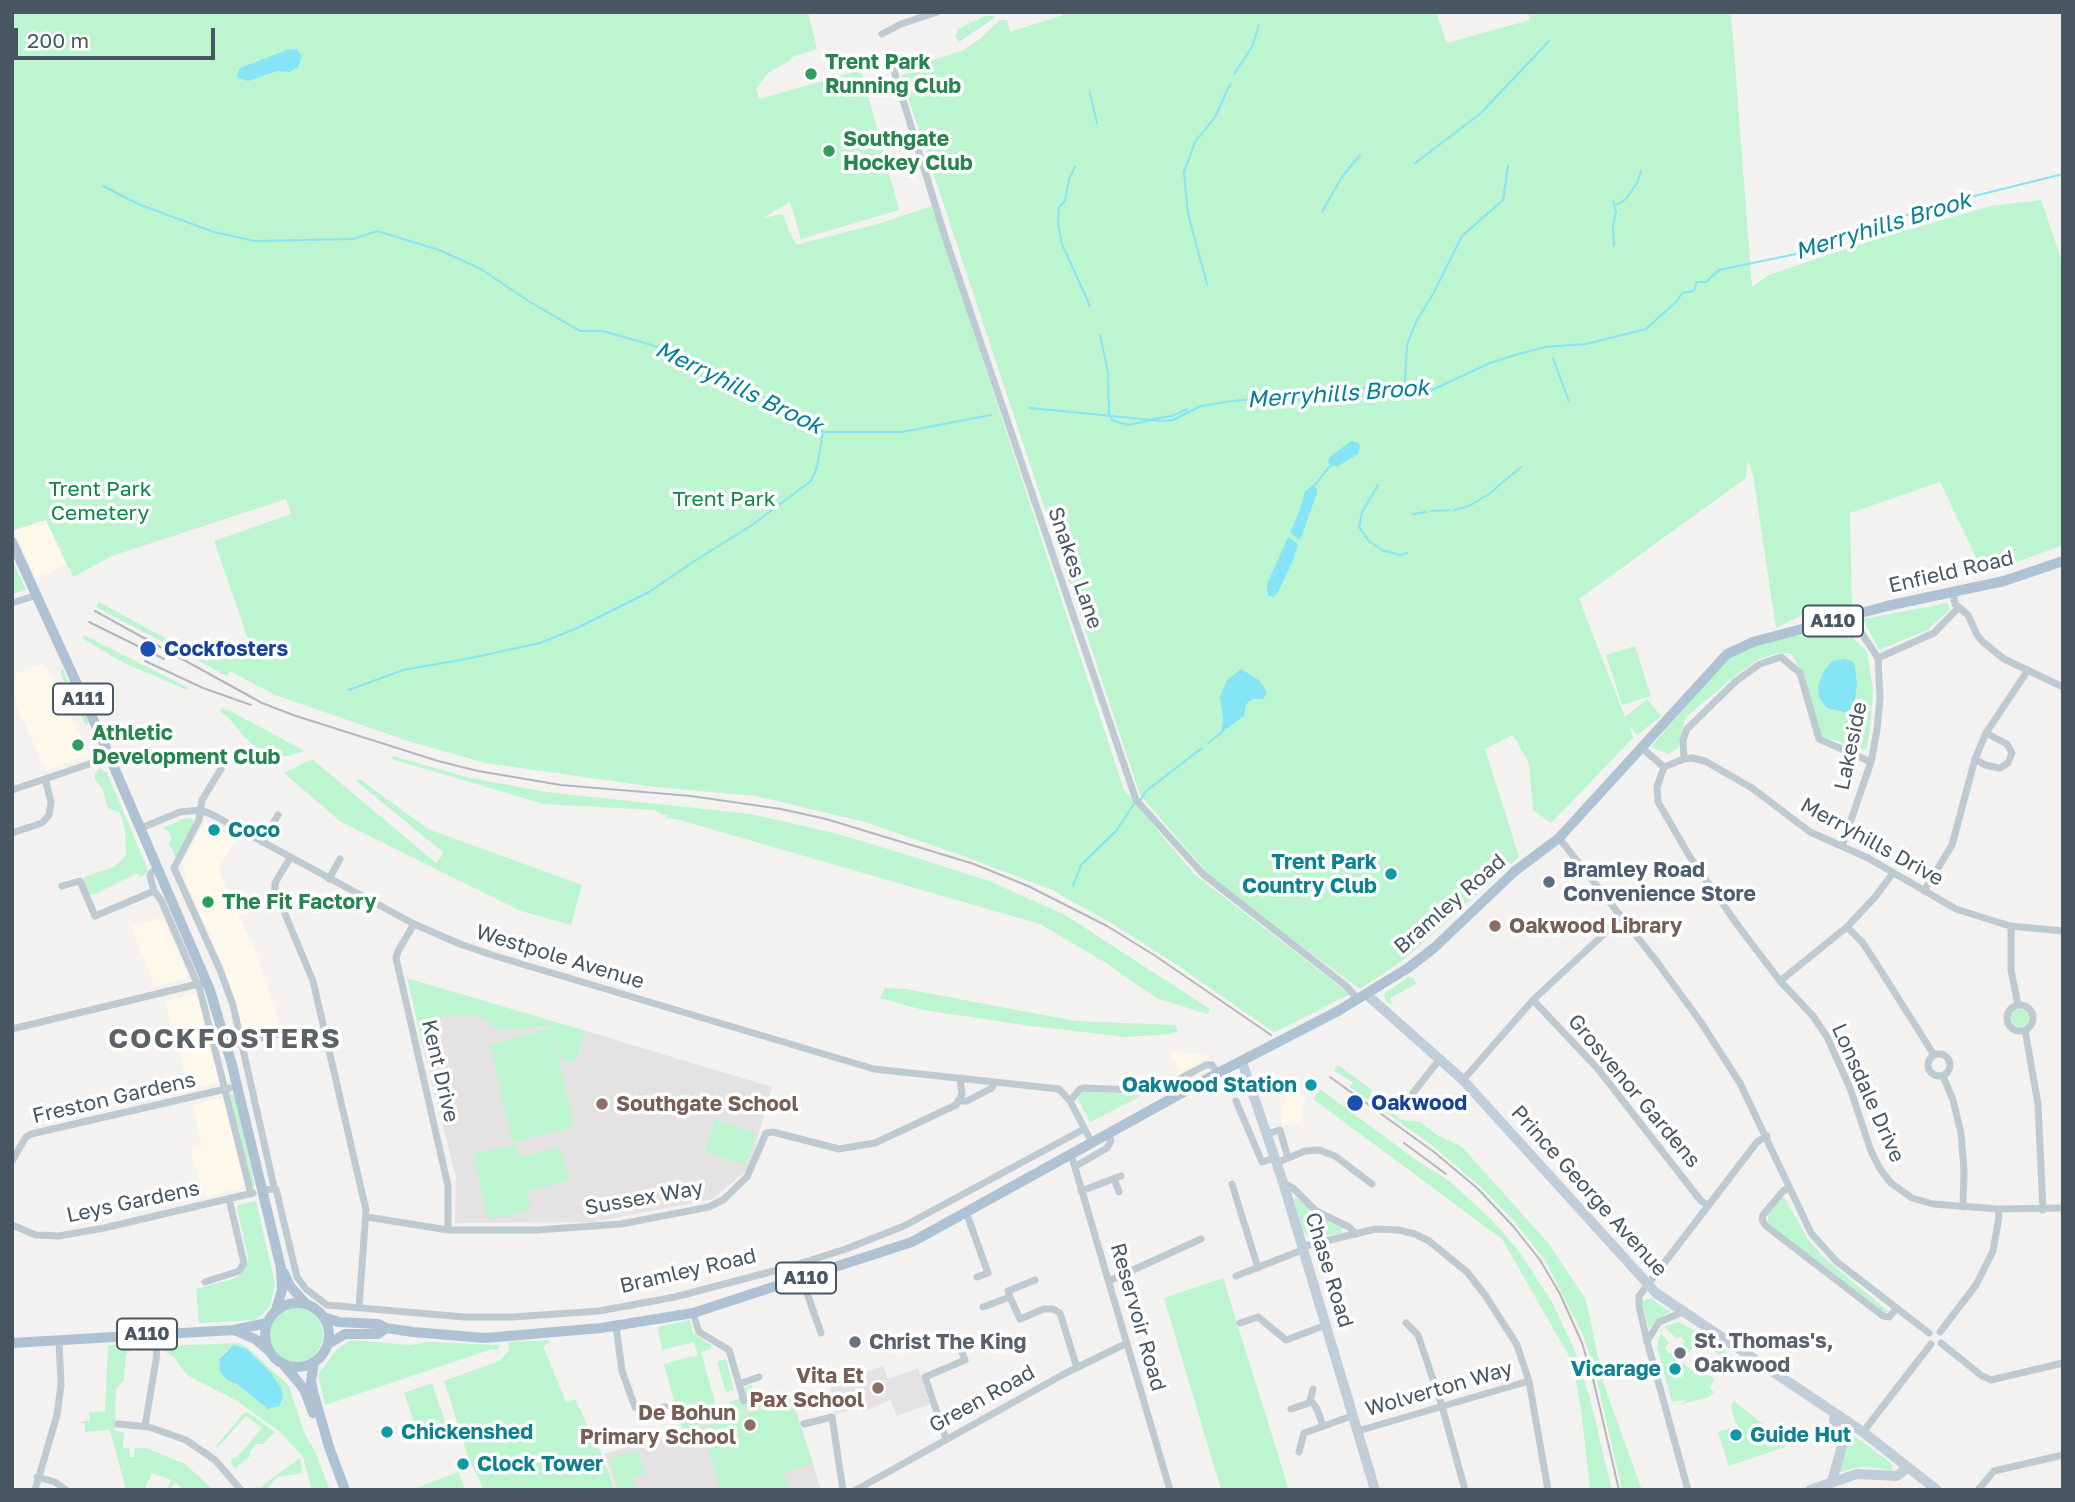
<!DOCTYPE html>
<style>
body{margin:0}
#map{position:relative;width:2075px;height:1502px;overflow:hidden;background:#f4f1f1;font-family:"Golos Text",sans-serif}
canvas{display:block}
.frame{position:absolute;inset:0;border:14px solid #475662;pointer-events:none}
.scale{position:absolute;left:14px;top:28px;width:201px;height:32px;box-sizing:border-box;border:4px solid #475662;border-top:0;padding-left:9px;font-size:21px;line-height:24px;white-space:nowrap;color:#475662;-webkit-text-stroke:5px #fff;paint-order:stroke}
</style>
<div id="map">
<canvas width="2075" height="1502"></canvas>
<div class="frame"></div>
<div class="scale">200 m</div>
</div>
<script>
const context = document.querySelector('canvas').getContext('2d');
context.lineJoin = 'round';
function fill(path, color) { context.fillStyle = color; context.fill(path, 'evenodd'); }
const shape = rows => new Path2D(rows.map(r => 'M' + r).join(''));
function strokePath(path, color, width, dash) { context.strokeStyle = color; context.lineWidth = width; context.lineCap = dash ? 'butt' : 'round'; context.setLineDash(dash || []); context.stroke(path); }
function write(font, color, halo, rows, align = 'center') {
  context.font = font + ' "Golos Text",sans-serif'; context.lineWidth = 7; context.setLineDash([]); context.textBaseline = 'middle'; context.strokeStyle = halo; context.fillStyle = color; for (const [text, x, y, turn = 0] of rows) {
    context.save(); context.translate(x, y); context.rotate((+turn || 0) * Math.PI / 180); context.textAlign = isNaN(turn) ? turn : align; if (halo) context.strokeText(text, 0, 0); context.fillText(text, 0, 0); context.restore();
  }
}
fill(shape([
 [46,520,66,564,37,579,14,530],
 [44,663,90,755,46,770,12,697,12,675],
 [204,822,236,839,220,866,219,872,255,950,281,1028,246,1038,223,964,186,882,183,862],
 [162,917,188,976,187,978,155,987,131,927],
 [194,994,197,996,219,1079,217,1082,189,1089,165,1001],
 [1170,1051,1177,1052,1211,1056,1181,1072],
 [1290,1086,1306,1098,1302,1107,1302,1121,1282,1126,1281,1110],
 [221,1098,224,1100,244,1183,241,1188,205,1197,190,1149,202,1146,193,1105]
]), '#fef8eb');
fill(shape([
 [444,1015,479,1015,496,1030,551,1027,577,1060,586,1031,772,1087,749,1168,713,1199,593,1222,455,1223,456,1177,422,1043],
 [883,1366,888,1379,918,1368,930,1404,897,1416,890,1400,863,1412,860,1407,835,1414,830,1383],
 [792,1397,821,1490,616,1490,604,1454]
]), '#e5e2e3');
fill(shape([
 [12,12,808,12,817,49,792,57,789,61,768,73,756,89,759,99,861,70,899,210,801,239,790,202,763,218,782,214,796,245,881,223,932,206,1124,790,1194,874,1350,994,1275,1032,1272,1031,1174,963,1113,924,1050,889,966,857,865,822,756,796,655,787,486,763,408,741,275,695,230,671,227,676,96,607,99,602,213,664,208,660,250,645,214,541,291,514,286,499,112,556,73,577,46,520,14,530],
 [1060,12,1436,12,1447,43,1530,20,1528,12,1731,12,1752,287,1769,275,1863,243,1990,206,2041,200,2063,264,2063,545,1984,574,1940,482,1850,513,1852,605,1808,612,1776,628,1753,475,1748,461,1746,478,1579,599,1625,717,1647,699,1661,716,1637,735,1629,726,1633,738,1551,823,1533,810,1529,764,1513,735,1485,749,1519,857,1402,961,1360,989,1204,875,1204,869,1140,795,901,76,908,73,908,68,964,50,981,38,1000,20,1007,20,1010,32,1063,15],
 [985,16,994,16,994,18,959,42,956,36,958,29],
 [12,559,26,590,12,594],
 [1948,603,1950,609,1927,630,1879,650,1863,619],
 [1839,625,1867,651,1869,664,1873,689,1870,730,1866,750,1821,736,1802,673,1792,654,1778,653,1759,659,1735,676,1686,717,1678,748,1668,754,1651,747,1727,656,1786,636],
 [84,635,139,663,189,688,187,690,120,661,82,638],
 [1635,646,1651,696,1622,705,1606,655],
 [62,668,89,723,86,725,60,673],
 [222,708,230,711,305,751,272,760,245,738,228,717,220,712],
 [393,756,471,778,546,792,751,814,838,834,914,857,989,881,1065,915,1210,1009,1207,1014,1156,998,1106,963,1040,924,676,819,666,818,668,815,662,814,654,810,544,804,392,759],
 [312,759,436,863,444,853,355,780,361,780,428,829,582,885,571,925,521,911,341,822,284,773],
 [100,768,107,773,149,872,140,877,137,873,93,895,89,894,84,883,84,877,111,868,120,862,126,854,125,829,120,813,108,808,102,788,95,780,95,773],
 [186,818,193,819,194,825,176,858,169,843,172,838,169,832,163,828],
 [1408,977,1414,979,1416,984,1390,998,1392,1003,1390,1004,1386,1002,1384,994],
 [407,978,586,1031,577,1060,562,1061,553,1034,574,1127,512,1142,490,1044,552,1029,551,1027,496,1030,479,1015,444,1015,422,1043],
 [885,988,906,989,1075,1021,1175,1025,1178,1031,1170,1034,1126,1037,1031,1026,923,1010,880,998],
 '2011 1018a9 9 0 1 1 18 0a9 9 0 1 1-18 0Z',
 [1338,1065,1372,1090,1370,1093,1402,1120,1421,1122,1435,1134,1462,1147,1549,1244,1586,1300,1604,1385,1642,1490,1622,1490,1595,1372,1583,1335,1545,1260,1513,1220,1481,1187,1429,1143,1350,1087,1353,1082,1334,1071],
 [1320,1089,1419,1162,1448,1180,1490,1218,1518,1250,1552,1302,1575,1351,1590,1399,1612,1490,1590,1490,1582,1417,1573,1363,1502,1239,1313,1099],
 [1090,1091,1139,1095,1139,1097,1090,1122,1078,1099,1081,1093],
 [230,1094,234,1094,255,1186,252,1187],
 [715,1120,756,1133,746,1165,705,1152],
 [516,1144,519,1157,561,1147,569,1181,527,1191,531,1210,488,1219,473,1154],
 [1296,1197,1316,1215,1342,1228,1342,1233,1310,1239,1303,1232,1294,1198],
 [1784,1197,1808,1239,1822,1256,1889,1312,1883,1312,1768,1224,1768,1214,1781,1198],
 [256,1201,275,1284,270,1306,262,1315,254,1320,199,1323,196,1289,233,1279,240,1275,248,1263,248,1257,237,1209,238,1205],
 [1223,1278,1289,1490,1221,1490,1164,1298],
 [1646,1299,1652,1299,1670,1312,1657,1320,1649,1329,1642,1302],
 '269 1335a27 27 0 1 1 54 0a27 27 0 1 1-54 0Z',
 [690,1320,693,1333,711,1345,711,1349,701,1352,719,1416,732,1413,729,1402,742,1398,743,1388,752,1385,754,1393,746,1395,749,1404,776,1395,779,1401,682,1430,664,1364,693,1356,695,1360,695,1356,698,1355,694,1342,662,1350,658,1327],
 [1679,1322,1702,1335,1689,1353,1682,1344,1685,1342,1681,1336,1677,1339,1664,1326],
 [1662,1328,1663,1330,1661,1333,1669,1343,1665,1347,1669,1354,1672,1352,1678,1360,1669,1364,1674,1379,1684,1376,1679,1366,1683,1363,1691,1370,1694,1365,1700,1360,1709,1367,1705,1373,1715,1379,1709,1388,1714,1392,1709,1397,1678,1405,1685,1402,1684,1400,1672,1402,1657,1348],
 [1704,1337,1736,1358,1732,1363,1700,1342],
 [351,1340,411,1345,427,1342,501,1345,497,1350,492,1349,325,1405,318,1375,336,1350],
 [549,1340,549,1343,543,1346,566,1402,575,1399,602,1455,615,1490,484,1490,470,1462,444,1381,499,1361,509,1351,508,1342],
 [239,1343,248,1348,289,1386,305,1435,314,1449,330,1490,312,1490,303,1457,280,1432,237,1401,187,1375,174,1357,164,1351,162,1346],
 [247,1349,258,1362,268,1408,220,1371,219,1359,226,1351],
 [108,1345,154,1346,152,1351,132,1350,126,1354,124,1380,116,1389,115,1431,124,1432,123,1448,129,1448,130,1457,134,1457,135,1448,146,1448,185,1464,214,1490,183,1490,176,1483,167,1490,171,1480,152,1473,144,1490,126,1490,110,1430,85,1432,85,1423,79,1423,90,1420,89,1413,86,1413,105,1411],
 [726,1359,734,1390,726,1392,717,1362],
 [432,1383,447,1427,419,1436,404,1393],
 [791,1400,813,1463,784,1473,790,1490,720,1490,702,1427],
 [1734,1401,1786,1443,1785,1447,1729,1466,1718,1432,1739,1426,1735,1422,1731,1405],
 [246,1411,275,1432,263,1444,257,1444,250,1451,250,1456,235,1468,231,1463,232,1458,236,1458,262,1428,246,1416,218,1447,216,1446],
 [1842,1427,1892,1464,1893,1467,1891,1470,1868,1467,1855,1468,1838,1473,1845,1450],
 [638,1450,645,1474,632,1478,636,1490,618,1490,609,1459],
 [300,1458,302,1473,277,1477,266,1490,256,1490,256,1487,259,1488],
 [458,1472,466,1490,411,1490]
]), '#bcf5d0');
fill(shape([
 [297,49,302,57,298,67,290,72,277,71,248,81,236,77,240,68,287,50],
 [1351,441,1359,443,1360,447,1358,454,1338,466,1330,466,1328,461,1331,456],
 [1313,485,1317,489,1317,493,1300,540,1290,533,1301,507,1305,491],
 [1288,537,1298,544,1293,560,1278,592,1274,597,1268,596,1267,584],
 [1844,659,1854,662,1857,683,1855,699,1848,713,1827,708,1819,698,1818,686,1824,671,1832,661],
 [1241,669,1260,681,1267,693,1263,699,1253,699,1246,704,1244,716,1221,733,1223,718,1220,697,1227,680],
 [234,1345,247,1349,271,1373,281,1388,283,1397,279,1406,268,1409,237,1384,226,1379,220,1371,219,1359]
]), '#85e4f6');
strokePath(shape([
 [1234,74,1252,47,1259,25],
 [1090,93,1097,123],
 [1414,164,1481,113,1549,41],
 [1075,167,1069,179,1065,201,1059,207,1058,223,1062,244,1090,306],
 [103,186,138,204,214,232,255,241,353,239,377,231,439,250,481,269,530,302,580,331,603,331,662,348,771,401,823,432,902,432,991,415],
 [1613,201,1616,212,1613,225,1614,246],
 [1616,205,1626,199,1637,183,1641,171],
 [1322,212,1342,177,1360,155],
 [1207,284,1188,214,1184,172,1195,142,1215,117,1230,84],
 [1100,335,1108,372,1109,413,1112,420,1127,425,1148,421],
 [1553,358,1569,402],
 [1405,382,1407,345,1416,322,1433,294,1462,236,1503,200,1508,166],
 [1030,408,1163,421,1173,420,1201,406,1233,401,1262,398,1310,400,1373,386,1396,393,1432,390,1490,363,1515,355,1545,347,1586,344,1646,329,1677,301,1682,293,1694,291,1697,282,1706,282,1719,270,1815,250,1879,224,1942,204,2063,174],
 [1153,419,1172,416,1187,409],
 [1378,485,1362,512,1359,527,1369,541,1382,550,1400,555,1407,553],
 [1314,486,1330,466],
 [1454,510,1469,506,1489,494,1521,467],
 [1431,511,1449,510],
 [1413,514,1426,512],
 [349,690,403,670,471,658,540,643,575,629,649,592,693,562,752,525,811,481,817,467,823,432],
 [1208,743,1221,733],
 [1140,801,1146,791,1202,748],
 [1073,886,1081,865,1116,831,1134,804]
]), '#85e4f6', 2);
strokePath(shape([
 [882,34,901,24,937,12],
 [891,61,946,240,1136,800,1204,875,1345,985,1358,999],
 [1953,593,1955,604,1968,615,1977,635,1983,642,2004,659,2063,687],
 [12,603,37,595],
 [1878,658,1934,633,1958,608],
 [1642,748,1664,767,1684,759,1692,758,1705,761,1752,788,1810,832,1868,858,1956,909,2010,926,2063,931],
 [1684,759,1683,740,1687,729,1736,681,1760,664,1781,657,1800,673,1819,739,1871,762],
 [1975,759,1985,765,2000,768,2008,763,2012,753,2007,744,1986,733],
 [1664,767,1657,787,1658,802,1690,857,1739,927,1780,981,1813,1016,1827,1037,1850,1088,1871,1151,1880,1169,1891,1183,1912,1198,1933,1204,1998,1209,2063,1208],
 [221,769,202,800,199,820,174,868,220,970,233,1005,274,1187],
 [12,790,110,757],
 [141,828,180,812,201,810,215,816,414,924,460,944,495,956,874,1069,1059,1089,1070,1101,1092,1143],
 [12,833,42,823,49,815,51,802,45,779],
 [1559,838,1657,962,1700,1021,1740,1083,1811,1233,1837,1262,1929,1333],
 [262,842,278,815],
 [1842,846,1871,762,1877,730,1880,698,1878,658,1851,617],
 [290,858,275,883,275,890,313,981,366,1210,359,1308],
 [158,869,152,872,150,876,154,891,161,900,200,990,251,1194],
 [329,879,340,859],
 [62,886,80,881,95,916,154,891],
 [1924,891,1952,845,1975,759,1986,733,2028,670],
 [414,924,398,951,396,958,448,1186,448,1230],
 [2011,926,2011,970,2018,1005],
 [1847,927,1862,942,1874,960,1934,1055],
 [1780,981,1847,927,1875,897,1893,873],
 [1533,1000,1598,1069,1701,1201,1708,1205],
 '2007 1018a13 13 0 1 1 26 0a13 13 0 1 1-26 0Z',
 [12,1029,202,983],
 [2025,1030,2038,1104,2043,1210],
 [227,1047,279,1034],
 '1928 1065a11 11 0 1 1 22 0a11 11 0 1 1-22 0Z',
 [1943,1076,1953,1100,1961,1133,1964,1170,1963,1207],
 [1463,1080,1533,1000,1604,934,1620,916],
 [1413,1093,1439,1060],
 [960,1101,967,1101,992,1088,994,1082],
 [1070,1101,1080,1089,1085,1088,1157,1091,1206,1065,1212,1065,1218,1073],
 [1236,1101,1262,1162,1274,1158],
 [1267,1134,1280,1130,1288,1158],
 [1071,1154,1170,1490],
 [12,1161,26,1137,31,1134,230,1088],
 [1276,1163,1305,1151,1319,1150,1335,1156,1372,1184],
 [1076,1166,1107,1148,1111,1141,1108,1134],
 [1114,1178,1119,1192],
 [1283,1182,1294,1189,1316,1211,1349,1227,1356,1234],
 [1232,1184,1258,1268],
 [1789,1188,1783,1191,1763,1215,1762,1220,1766,1226,1883,1316,1889,1317,1897,1308],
 [261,1190,276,1189,297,1277,306,1289,327,1305,464,1317,513,1317,599,1311,675,1297,789,1267,846,1249,904,1226,1084,1129],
 [1081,1191,1121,1176],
 [966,1212,988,1273,977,1277],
 [367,1217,448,1230,537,1230,621,1224,709,1207,723,1200,747,1177,766,1133,773,1132,839,1149,875,1143,956,1105,962,1094,960,1078],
 [12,1225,36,1235,59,1236,104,1228,253,1193],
 [1301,1247,1375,1229,1399,1230,1415,1234,1429,1241,1467,1272,1485,1295,1517,1345,1529,1381,1548,1490],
 [1236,1276,1302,1250],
 [802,1279,821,1333],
 [1109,1281,1201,1239],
 [205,1282,239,1271,244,1263,229,1199],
 [1010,1297,1020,1319,1044,1309,1053,1309,1060,1313,1077,1368],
 [983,1307,1010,1297,1008,1291,1035,1280],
 [693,1313,699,1332,729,1350,739,1384,759,1377],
 [1240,1323,1258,1317,1286,1340,1326,1325],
 [1406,1323,1418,1335,1442,1406,1465,1490],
 [616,1326,622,1371,635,1407,641,1411,665,1407],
 [1940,1332,1976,1285,1993,1251,1999,1217,1998,1209],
 [1647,1341,1659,1322,1683,1312],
 [1941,1343,1982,1376,1991,1380,2063,1363],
 [739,1384,744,1401],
 [1310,1401,1313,1389],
 [1291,1409,1312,1402,1317,1409,1323,1426],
 [118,1424,149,1427,186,1440,215,1460,241,1490],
 [804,1424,832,1417,843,1490],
 [145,1426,156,1360,158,1333],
 [1358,1431,1529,1381],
 [1863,1432,1931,1344],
 [946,1439,925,1377,965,1360,956,1337],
 [1299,1452,1304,1433,1352,1416],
 [37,1477,55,1482,66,1490],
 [35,1490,57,1415,61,1385,59,1340],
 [856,1490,1064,1374,1127,1343],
 [1688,1490,1647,1341,1639,1306,1639,1296,1757,1142,1767,1136],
 [1978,1490,1994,1471,2063,1455]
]), '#becad2', 7);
strokePath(shape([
 [1366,994,1463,1080,1656,1293,1863,1432,1937,1490],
 [1242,1062,1283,1182,1375,1490],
 [1832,1481,1842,1446,1834,1419,1836,1414],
 [1810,1490,1857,1474,1897,1476,1908,1467]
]), '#c0ceda', 10);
strokePath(shape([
 [12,542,98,730,210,990,232,1065,281,1268,282,1290,276,1310],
 [284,1273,290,1286,306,1304],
 '265 1335a32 32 0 1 1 64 0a32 32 0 1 1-64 0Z',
 [323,1317,339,1322,378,1324,386,1328,413,1332,485,1338,601,1328,693,1313,912,1242,1218,1073,1338,1011,1408,968,1434,948,1515,871,1559,838,1727,654,1753,642,1887,606,2004,581,2063,561],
 [234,1330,255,1339,268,1350],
 [12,1343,234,1330,267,1323],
 [328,1344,345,1334,378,1334,386,1328],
 [314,1362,311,1381,313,1391,329,1447,345,1490],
 [284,1365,304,1389,313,1413]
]), '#afc2d3', 10);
strokePath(shape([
 [95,611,262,703,293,715,438,761,478,771,561,785,691,796,781,809,826,819,974,864,1028,886,1107,926,1154,955,1271,1035],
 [89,622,164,659],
 [145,661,203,688,251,705],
 [1330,1077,1434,1152,1477,1188,1513,1226,1540,1260,1560,1294,1582,1343,1594,1383,1619,1490],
 [1404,1143,1446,1174]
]), '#b3b7bc', 2);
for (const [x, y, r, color] of [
 [811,74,7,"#2e9e5b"],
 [829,151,7,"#2e9e5b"],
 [148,649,9,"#1a4fb4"],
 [78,745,7,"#2e9e5b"],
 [214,830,7,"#0f9aa8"],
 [1391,874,7,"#0f9aa8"],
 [1549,882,7,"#5c6f8a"],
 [208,902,7,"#2e9e5b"],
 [1495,926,7,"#8d6e63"],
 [1311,1085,7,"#0f9aa8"],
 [1355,1103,9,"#1a4fb4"],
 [602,1104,7,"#8d6e63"],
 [855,1342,7,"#6b7280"],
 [1680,1353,7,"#6b7280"],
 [1675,1369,7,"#0f9aa8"],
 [878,1388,7,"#8d6e63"],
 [750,1425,7,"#8d6e63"],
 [387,1432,7,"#0f9aa8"],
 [1736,1435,7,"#0f9aa8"],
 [463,1464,7,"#0f9aa8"]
]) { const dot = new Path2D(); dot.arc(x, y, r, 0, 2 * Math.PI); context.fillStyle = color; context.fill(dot); strokePath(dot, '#fff', 2.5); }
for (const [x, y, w] of [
 [1833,621,60],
 [83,699,60],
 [806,1278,60],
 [147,1334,60]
]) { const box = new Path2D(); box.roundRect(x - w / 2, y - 15.5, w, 31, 5); context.fillStyle = '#fff'; context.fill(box); strokePath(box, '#475662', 2); }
write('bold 19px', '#475662', null, [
 ["A110",1833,621],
 ["A111",83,699],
 ["A110",806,1278],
 ["A110",147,1334]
]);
write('bold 21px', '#27864d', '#fff', [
 ["Trent Park",825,62],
 ["Running Club",825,86],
 ["Southgate",843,139],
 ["Hockey Club",843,163],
 ["Athletic",92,733],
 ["Development Club",92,757],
 ["The Fit Factory",222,902]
], 'left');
write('21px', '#0d8845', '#fff', [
 ["Trent Park",100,489],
 ["Cemetery",100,513],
 ["Trent Park",724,499]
]);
write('21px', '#475662', '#fff', [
 ["Snakes Lane",1075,568,71],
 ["Enfield Road",1951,572,-13],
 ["Lakeside",1851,746,-78],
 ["Merryhills Drive",1872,842,29],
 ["Bramley Road",1450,904,-41],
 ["Westpole Avenue",560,957,17],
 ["Kent Drive",440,1071,77],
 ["Grosvenor Gardens",1634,1091,50],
 ["Lonsdale Drive",1868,1093,66],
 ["Freston Gardens",114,1098,-13],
 ["Prince George Avenue",1589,1191,48],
 ["Sussex Way",644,1198,-10],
 ["Leys Gardens",133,1202,-12],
 ["Chase Road",1329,1270,73],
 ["Bramley Road",688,1271,-13],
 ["Reservoir Road",1138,1317,74],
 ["Wolverton Way",1439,1389,-16],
 ["Green Road",982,1399,-29]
]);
write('bold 21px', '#164399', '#fff', [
 ["Cockfosters",164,649],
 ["Oakwood",1371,1103]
], 'left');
write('bold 21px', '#0d838f', '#fff', [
 ["Coco",228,830],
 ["Trent Park",1377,862,"right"],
 ["Country Club",1377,886,"right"],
 ["Oakwood Station",1297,1085,"right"],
 ["Vicarage",1661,1369,"right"],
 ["Chickenshed",401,1432],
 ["Guide Hut",1750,1435],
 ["Clock Tower",477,1464]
], 'left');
write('bold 21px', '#4e5e75', '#fff', [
 ["Bramley Road",1563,870],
 ["Convenience Store",1563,894]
], 'left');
write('bold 21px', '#785e54', '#fff', [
 ["Oakwood Library",1509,926],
 ["Southgate School",616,1104],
 ["Vita Et",864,1376,"right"],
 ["Pax School",864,1400,"right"],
 ["De Bohun",736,1413,"right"],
 ["Primary School",736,1437,"right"]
], 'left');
write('bold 21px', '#5b616d', '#fff', [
 ["St. Thomas's,",1694,1341],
 ["Oakwood",1694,1365],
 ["Christ The King",869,1342]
], 'left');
write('italic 23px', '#038099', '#fff', [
 ["Merryhills Brook",1883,226,-17],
 ["Merryhills Brook",739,388,26],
 ["Merryhills Brook",1338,394,-4]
]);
context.letterSpacing = '2px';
write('bold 28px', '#5d6267', '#fff', [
 ["COCKFOSTERS",225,1039]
]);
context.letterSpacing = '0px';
</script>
